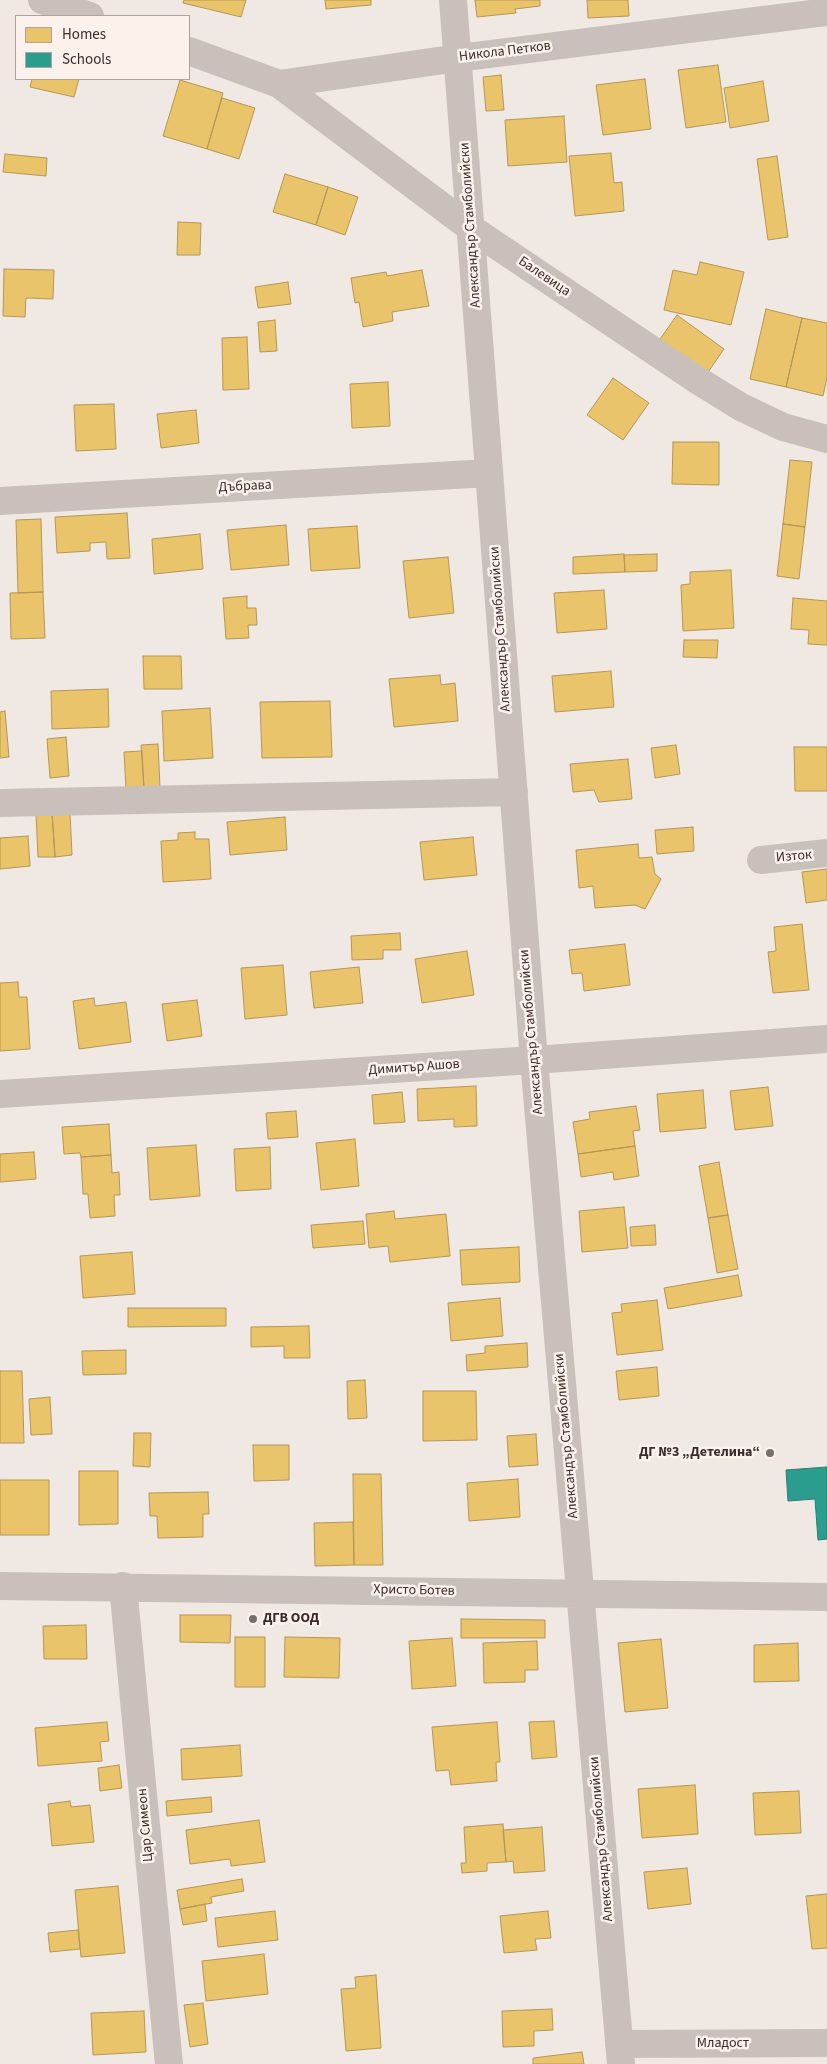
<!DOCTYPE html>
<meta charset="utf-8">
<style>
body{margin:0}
#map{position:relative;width:827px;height:2064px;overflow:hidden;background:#f0e8e3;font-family:"Source Sans 3",sans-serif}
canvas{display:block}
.legend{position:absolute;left:15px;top:15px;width:175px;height:65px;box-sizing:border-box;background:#fcf2eb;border:1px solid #afa39d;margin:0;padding:6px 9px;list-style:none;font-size:15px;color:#3b2c29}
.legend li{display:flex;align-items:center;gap:10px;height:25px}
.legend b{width:25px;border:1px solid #afa39d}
</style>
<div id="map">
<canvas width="827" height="2064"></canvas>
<ul class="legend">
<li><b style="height:14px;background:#e9c46a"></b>Homes</li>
<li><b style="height:14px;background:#2a9d8f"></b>Schools</li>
</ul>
</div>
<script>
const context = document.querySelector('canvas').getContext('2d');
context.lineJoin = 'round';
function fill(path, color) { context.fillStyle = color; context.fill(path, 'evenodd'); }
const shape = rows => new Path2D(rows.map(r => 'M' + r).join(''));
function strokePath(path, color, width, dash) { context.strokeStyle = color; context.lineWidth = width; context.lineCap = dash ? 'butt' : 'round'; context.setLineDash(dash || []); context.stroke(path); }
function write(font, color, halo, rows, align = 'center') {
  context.font = font + ' "Source Sans 3",sans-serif'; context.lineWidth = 5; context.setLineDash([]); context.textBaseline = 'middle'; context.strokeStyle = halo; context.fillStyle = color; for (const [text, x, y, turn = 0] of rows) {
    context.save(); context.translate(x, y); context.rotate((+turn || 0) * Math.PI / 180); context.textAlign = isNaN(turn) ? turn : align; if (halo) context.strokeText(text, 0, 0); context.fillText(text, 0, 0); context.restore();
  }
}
const homes = shape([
 [184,0,246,0,241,17,183,3,184,0],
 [325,0,371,0,371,5,326,9,325,0],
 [475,0,540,0,540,6,515,9,516,13,477,17,475,0],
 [587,0,628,0,629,16,588,18,587,0],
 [718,65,726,122,686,128,678,70,718,65],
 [501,75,504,110,486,111,483,77,501,75],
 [32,79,79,79,74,97,30,87,32,79],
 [645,79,651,129,603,135,596,85,645,79],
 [180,80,223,93,207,149,163,136,180,80],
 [763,81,769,121,730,128,724,88,763,81],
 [222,98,255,108,239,159,207,149,222,98],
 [564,116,567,162,508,166,505,120,564,116],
 [611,153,614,183,622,182,624,211,575,216,569,156,611,153],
 [5,154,47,158,46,176,3,172,5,154],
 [777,156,788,237,768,240,757,159,777,156],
 [285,174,328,187,316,225,273,212,285,174],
 [328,187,358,197,345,235,316,225,328,187],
 [178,222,201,223,200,255,177,255,178,222],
 [700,262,744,272,731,325,664,310,673,270,697,275,700,262],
 [4,269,54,270,53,299,26,298,25,317,3,316,4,269],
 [422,270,429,306,392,312,393,321,363,327,359,302,355,303,351,278,386,272,387,276,422,270],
 [288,282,291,304,258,308,255,287,288,282],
 [766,309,802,318,786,387,750,379,766,309],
 [677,315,724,349,706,375,658,342,677,315],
 [802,318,827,323,827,378,823,396,786,387,802,318],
 [275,320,277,351,260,352,258,322,275,320],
 [247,337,249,389,223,390,222,338,247,337],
 [613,378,649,403,623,440,587,415,613,378],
 [388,382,390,426,352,428,350,384,388,382],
 [114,404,116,449,76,451,74,405,114,404],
 [196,410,199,443,161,448,157,414,196,410],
 [673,442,719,442,719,485,672,484,673,442],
 [790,460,812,462,805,527,783,524,790,460],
 [127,513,130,558,107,559,106,542,90,543,90,551,57,553,55,517,127,513],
 [41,519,43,592,18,593,16,520,41,519],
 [783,524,805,527,799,579,777,576,783,524],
 [286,525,289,565,231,570,227,530,286,525],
 [357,526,360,568,311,571,308,529,357,526],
 [200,534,203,569,154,574,152,539,200,534],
 [624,554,625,572,573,574,573,557,624,554],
 [657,554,657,571,625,572,624,555,657,554],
 [448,557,454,613,409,618,403,561,448,557],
 [731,570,734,628,683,631,681,585,690,584,690,572,731,570],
 [604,590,607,629,557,633,554,593,604,590],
 [43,592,45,638,11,639,10,593,43,592],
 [247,596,247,608,256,608,257,625,248,625,249,638,226,639,223,598,247,596],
 [793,598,827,601,827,645,808,644,809,630,791,629,793,598],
 [684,640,718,640,717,658,683,657,684,640],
 [143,656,181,656,182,689,144,689,143,656],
 [611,671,614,707,555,712,552,676,611,671],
 [440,675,441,685,455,683,458,721,394,727,389,679,440,675],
 [108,689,109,727,52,729,51,691,108,689],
 [330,701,332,757,262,758,260,702,330,701],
 [210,708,213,758,164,761,162,711,210,708],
 [5,711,9,757,0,758,0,712,5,711],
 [66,737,69,776,50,778,47,739,66,737],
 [158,744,160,787,144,788,141,745,158,744],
 [676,745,680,774,655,778,651,748,676,745],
 [794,747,827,747,827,791,795,791,794,747],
 [142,751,144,788,126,789,124,752,142,751],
 [628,759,632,799,599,802,594,790,573,792,570,764,628,759],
 [70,812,72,855,55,857,52,813,70,812],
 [52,813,55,857,38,857,36,814,52,813],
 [285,817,287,850,230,855,227,822,285,817],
 [693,827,694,851,657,854,655,830,693,827],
 [195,832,195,839,209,839,211,879,163,882,161,841,178,840,178,833,195,832],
 [28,836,30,866,0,869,0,838,28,836],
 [473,837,477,875,424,880,420,842,473,837],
 [638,844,639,858,652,857,655,874,661,879,645,909,635,905,595,908,593,886,579,888,576,850,638,844],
 [827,869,827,900,806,903,802,872,827,869],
 [802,924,809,990,773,993,768,952,776,951,774,927,802,924],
 [400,933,401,950,383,950,383,959,352,960,351,936,400,933],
 [625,944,630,985,584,991,582,973,572,974,569,950,625,944],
 [467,951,474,995,422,1003,415,959,467,951],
 [283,965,287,1015,245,1019,241,968,283,965],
 [359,967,363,1003,314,1008,310,972,359,967],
 [18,982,19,997,27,997,30,1049,0,1051,0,983,18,982],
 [94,998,95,1006,126,1002,131,1042,79,1049,73,1001,94,998],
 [197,1000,202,1036,167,1041,162,1004,197,1000],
 [476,1086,477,1126,454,1127,454,1119,418,1121,417,1089,476,1086],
 [768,1087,773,1126,735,1130,730,1091,768,1087],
 [703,1090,706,1128,660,1132,657,1094,703,1090],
 [402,1092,405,1122,374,1124,372,1095,402,1092],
 [636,1106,640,1130,633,1131,635,1146,578,1154,573,1122,590,1119,589,1112,636,1106],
 [296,1111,298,1137,268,1139,266,1113,296,1111],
 [109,1124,111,1155,81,1157,80,1153,64,1154,62,1127,109,1124],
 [355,1139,359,1186,321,1190,316,1143,355,1139],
 [196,1145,200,1196,150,1200,147,1148,196,1145],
 [635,1146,639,1176,614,1180,613,1172,581,1177,578,1154,635,1146],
 [270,1147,271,1189,236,1191,234,1149,270,1147],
 [34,1152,36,1179,0,1182,0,1154,34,1152],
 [111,1155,112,1173,119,1172,120,1195,114,1195,115,1216,90,1218,88,1194,83,1194,81,1157,111,1155],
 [719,1162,728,1215,708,1218,699,1166,719,1162],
 [624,1207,628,1248,582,1252,579,1211,624,1207],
 [394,1211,395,1219,446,1214,450,1256,390,1262,388,1246,369,1248,366,1214,394,1211],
 [728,1215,738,1269,717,1273,708,1218,728,1215],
 [363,1221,365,1244,313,1248,311,1225,363,1221],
 [655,1225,656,1245,631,1246,630,1227,655,1225],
 [519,1247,520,1282,462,1285,460,1250,519,1247],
 [132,1252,135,1294,83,1298,80,1256,132,1252],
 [738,1275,742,1296,668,1309,664,1288,738,1275],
 [500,1298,503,1336,451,1341,448,1303,500,1298],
 [657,1300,663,1350,617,1355,612,1313,622,1312,621,1304,657,1300],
 [128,1308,226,1308,226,1326,128,1327,128,1308],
 [309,1326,310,1358,284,1358,284,1346,251,1347,251,1327,309,1326],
 [527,1343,528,1367,467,1371,466,1355,485,1353,485,1346,527,1343],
 [126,1350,126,1374,83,1375,82,1351,126,1350],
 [657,1367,659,1396,619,1400,616,1371,657,1367],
 [0,1371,22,1371,24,1443,0,1443,0,1371],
 [365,1380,367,1418,348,1419,347,1381,365,1380],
 [423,1391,476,1391,477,1440,423,1441,423,1391],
 [50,1397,52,1434,31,1435,29,1399,50,1397],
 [134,1433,151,1433,150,1467,133,1466,134,1433],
 [536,1434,538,1465,509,1467,507,1436,536,1434],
 [253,1445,289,1445,289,1480,254,1481,253,1445],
 [79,1471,118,1471,118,1524,79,1525,79,1471],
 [353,1474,381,1474,383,1565,354,1565,353,1474],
 [518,1479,520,1517,469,1521,467,1483,518,1479],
 [0,1480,49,1480,49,1535,0,1535,0,1480],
 [208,1492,209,1514,203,1514,203,1537,158,1538,157,1516,150,1516,149,1493,208,1492],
 [353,1522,354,1565,315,1566,314,1523,353,1522],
 [180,1615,231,1615,230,1643,180,1642,180,1615],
 [461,1619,545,1620,545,1638,461,1638,461,1619],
 [86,1625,87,1659,44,1659,43,1626,86,1625],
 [235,1637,265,1637,265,1687,235,1687,235,1637],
 [285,1637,340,1638,339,1678,284,1677,285,1637],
 [452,1638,456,1686,412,1689,409,1641,452,1638],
 [661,1639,668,1708,625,1712,618,1643,661,1639],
 [537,1641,538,1670,525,1670,525,1682,484,1683,483,1643,537,1641],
 [798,1643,799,1681,754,1682,754,1645,798,1643],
 [554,1721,557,1757,532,1759,529,1722,554,1721],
 [107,1722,109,1741,100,1742,102,1761,38,1766,35,1728,107,1722],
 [497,1722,500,1762,496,1762,497,1781,451,1785,449,1770,436,1771,432,1727,497,1722],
 [240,1745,242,1776,182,1780,181,1749,240,1745],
 [119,1765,122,1788,100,1791,98,1768,119,1765],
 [695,1785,698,1834,642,1838,638,1789,695,1785],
 [799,1791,801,1833,755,1835,753,1793,799,1791],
 [211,1797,212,1812,167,1816,166,1801,211,1797],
 [70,1801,71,1807,90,1805,94,1842,52,1846,48,1804,70,1801],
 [259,1820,265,1862,231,1866,230,1859,190,1864,186,1830,259,1820],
 [503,1824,506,1862,487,1863,487,1871,462,1873,461,1863,466,1863,464,1827,503,1824],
 [542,1827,545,1871,514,1873,513,1861,506,1862,503,1830,542,1827],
 [687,1868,691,1904,648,1909,644,1872,687,1868],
 [242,1879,244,1891,211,1897,212,1903,180,1909,177,1890,242,1879],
 [118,1886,125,1953,81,1957,75,1890,118,1886],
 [827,1894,827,1948,812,1949,806,1896,827,1894],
 [205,1904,207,1921,183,1925,180,1909,205,1904],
 [275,1911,278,1940,218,1947,215,1918,275,1911],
 [548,1911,551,1938,535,1939,537,1950,504,1953,500,1916,548,1911],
 [78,1930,80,1949,50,1952,48,1933,78,1930],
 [264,1954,268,1994,206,2001,202,1961,264,1954],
 [376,1975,381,2048,346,2051,341,1989,356,1988,355,1977,376,1975],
 [203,2003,208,2044,190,2047,184,2005,203,2003],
 [552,2009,553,2030,534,2031,534,2046,503,2047,502,2011,552,2009],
 [144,2011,146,2052,93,2055,91,2013,144,2011],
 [582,2052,584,2064,533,2064,533,2058,582,2052]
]);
fill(homes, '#e9c46a');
strokePath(homes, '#b59656', 1);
const schools = shape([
 [827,1467,827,1539,818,1540,815,1499,788,1501,786,1470,827,1467]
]);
fill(schools, '#2a9d8f');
strokePath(schools, '#2f7b70', 1);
strokePath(shape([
 [42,0,90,16],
 [453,0,534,1060,621,2064],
 [189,51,279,84,458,58,827,12],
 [279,84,472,229,694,378,741,407,783,427,827,439],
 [0,501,489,473],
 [0,803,514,792],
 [761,860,827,853],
 [0,1094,534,1060,827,1039],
 [0,1586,827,1597],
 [123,1586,169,2064],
 [619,2044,827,2043]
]), '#c9c0bc', 28);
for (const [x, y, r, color] of [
 [770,1453,5,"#7a6e6a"],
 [253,1619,5,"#7a6e6a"]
]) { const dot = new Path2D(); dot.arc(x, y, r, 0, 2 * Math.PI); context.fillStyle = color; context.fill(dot); strokePath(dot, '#fcf2eb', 2); }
write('14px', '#3b2c29', '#fcf2eb', [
 ["Никола Петков",505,52,-7],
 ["Александър Стамболийски",471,225,-94],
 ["Балевица",544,277,34],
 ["Дъбрава",245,487,-3],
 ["Александър Стамболийски",501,629,-94],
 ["Изток",794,857,-5],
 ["Александър Стамболийски",532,1032,-95],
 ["Димитър Ашов",414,1068,-4],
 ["Александър Стамболийски",567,1436,-95],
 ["Христо Ботев",414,1591,1],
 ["Цар Симеон",146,1825,-95],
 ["Александър Стамболийски",602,1839,-95],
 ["Младост",723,2044]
]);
write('bold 14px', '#3b2c29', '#fcf2eb', [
 ["ДГ №3 „Детелина“",760,1453],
 ["ДГВ ООД",263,1619,"left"]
], 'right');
</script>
